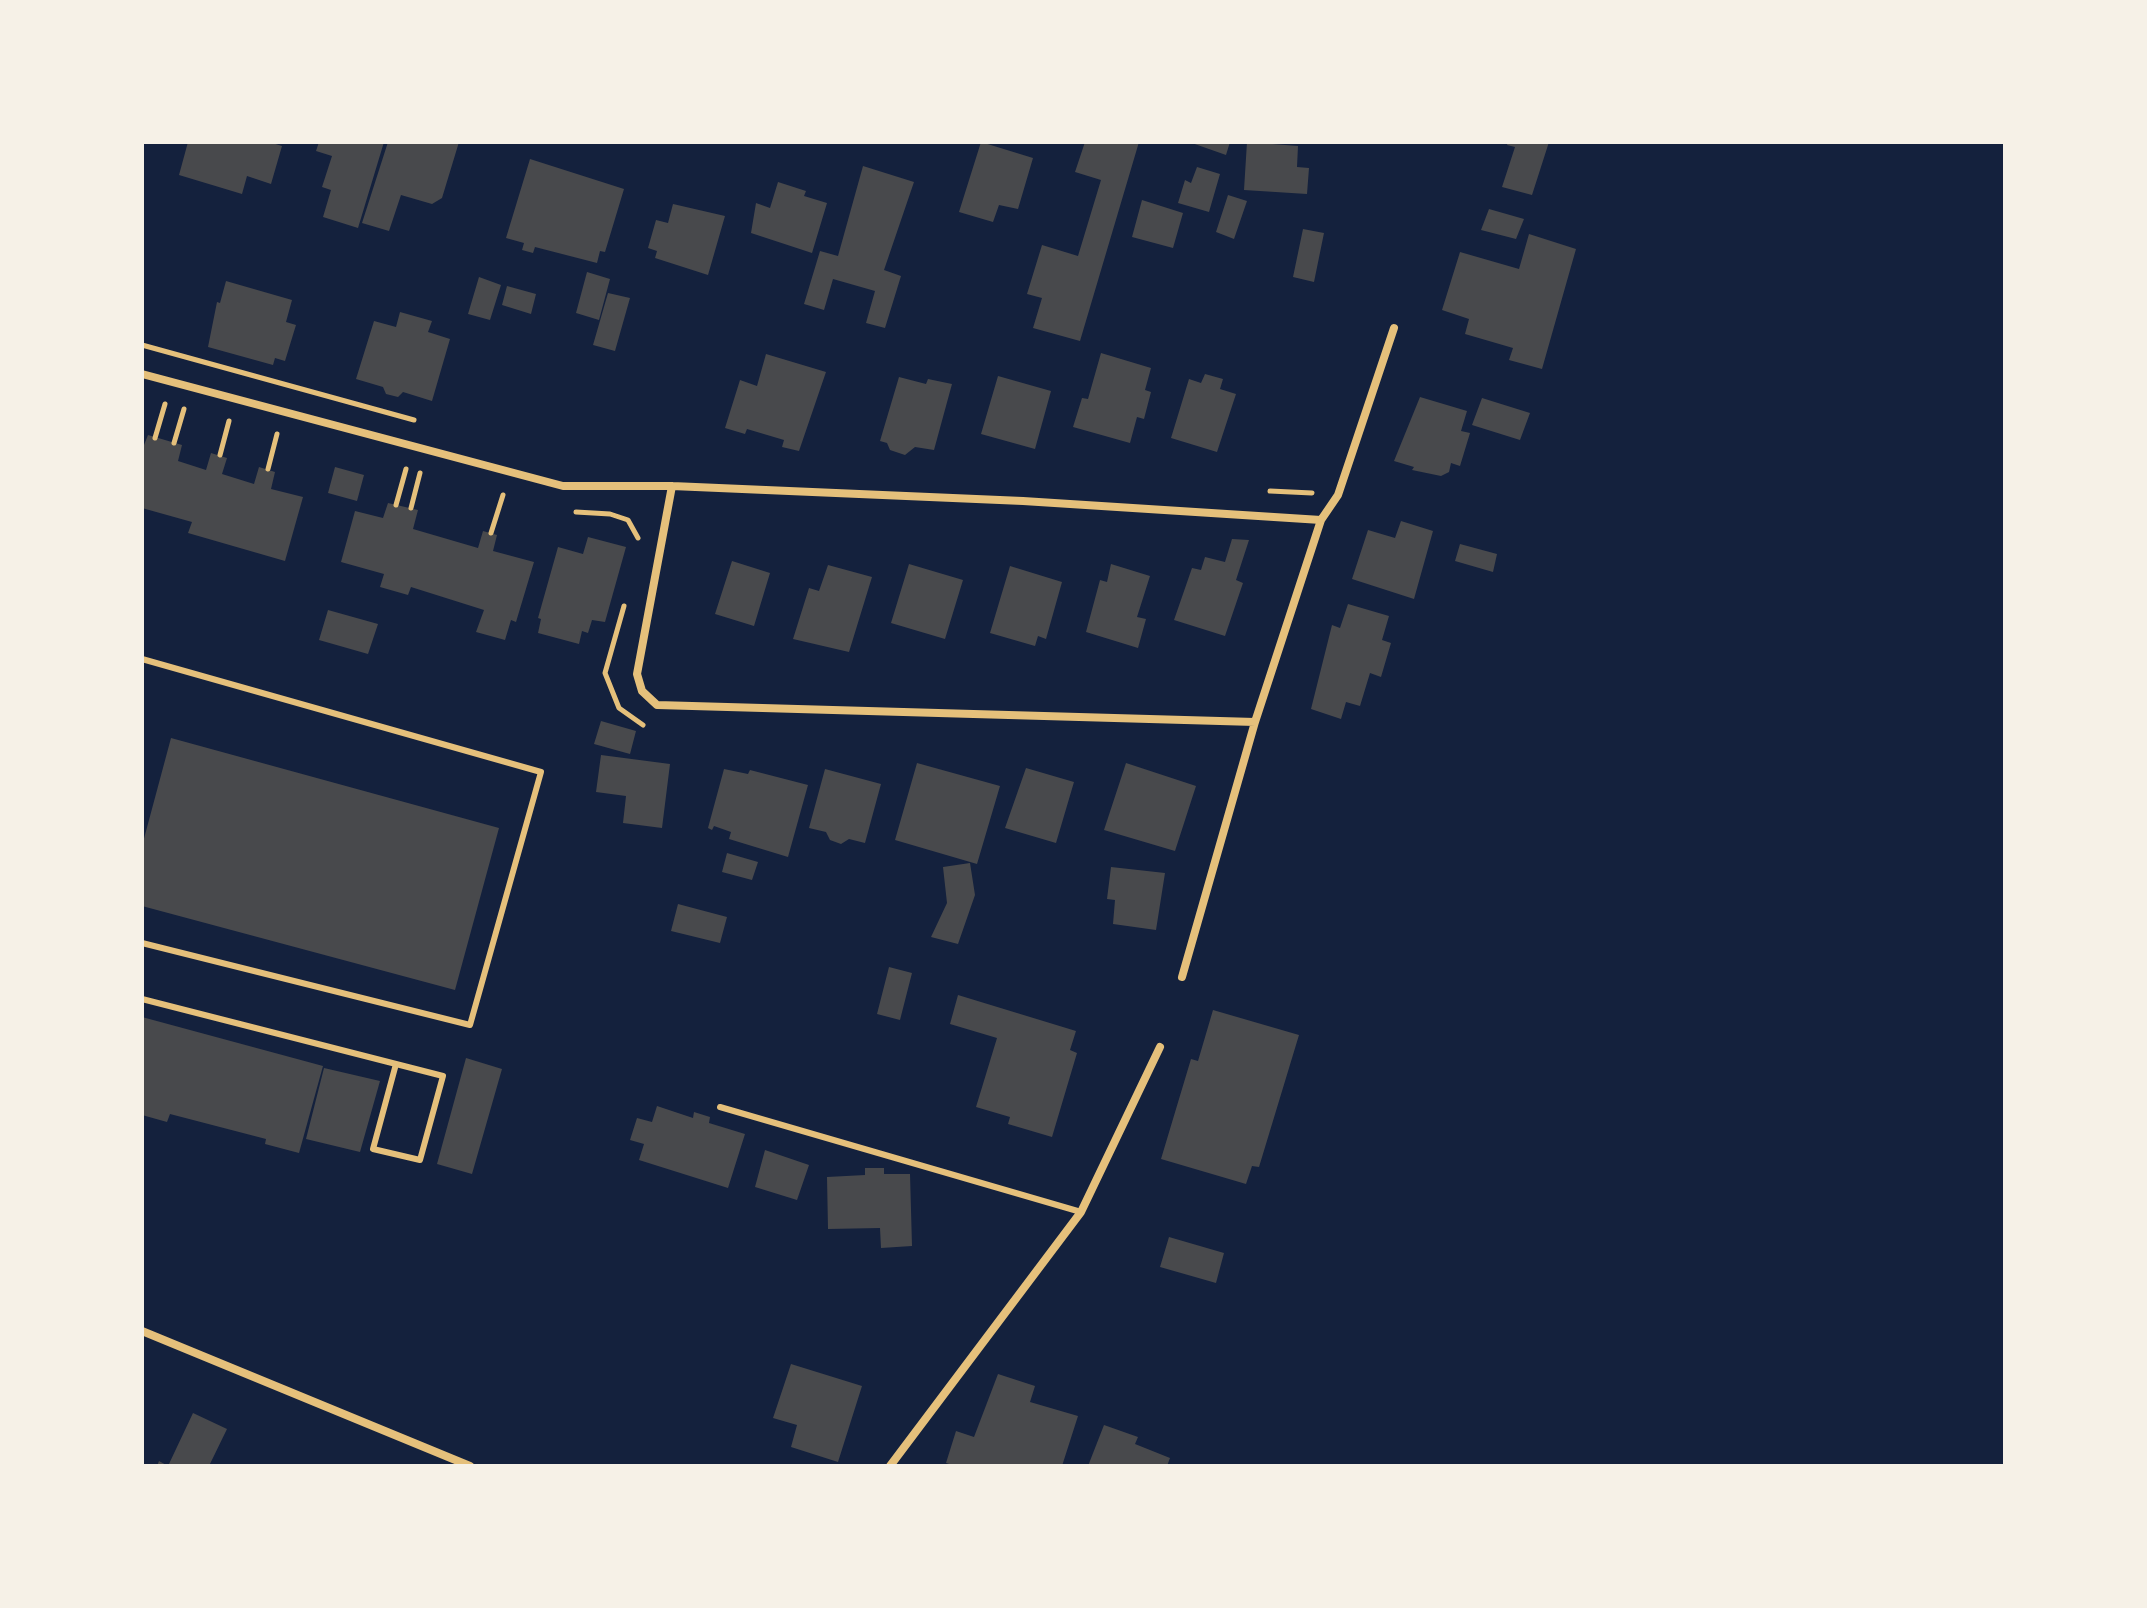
<!DOCTYPE html>
<style>
body{margin:0}
#map{position:relative;width:2147px;height:1608px;overflow:hidden;background:#14213d;font-family:"PT Sans Narrow",sans-serif}
canvas{display:block}
.frame{position:absolute;inset:0;border:144px solid #f6f1e7;pointer-events:none}
</style>
<div id="map">
<canvas width="2147" height="1608"></canvas>
<div class="frame"></div>
</div>
<script>
const context = document.querySelector('canvas').getContext('2d');
context.lineJoin = 'round';
function fill(path, color) { context.fillStyle = color; context.fill(path, 'evenodd'); }
const shape = rows => new Path2D(rows.map(r => 'M' + r).join(''));
function strokePath(path, color, width, dash) { context.strokeStyle = color; context.lineWidth = width; context.lineCap = dash ? 'butt' : 'round'; context.setLineDash(dash || []); context.stroke(path); }
fill(shape([
 [188,142,269,142,282,146,271,184,247,176,242,194,179,175],
 [319,142,384,142,358,228,323,217,331,190,322,187,332,156,316,151],
 [388,142,459,142,442,198,432,204,401,195,389,231,362,223],
 [981,142,1033,158,1018,209,999,205,993,222,959,212],
 [1085,142,1139,142,1080,341,1033,328,1042,298,1027,294,1042,245,1078,256,1101,180,1075,172],
 [1189,142,1230,142,1226,155],
 [1247,142,1298,146,1297,167,1309,168,1307,194,1244,190],
 [1508,142,1549,142,1532,195,1502,187,1515,147,1507,145],
 [530,159,624,189,605,252,600,251,597,263,535,247,533,253,522,250,524,243,506,238],
 [863,166,914,182,884,270,901,276,885,328,866,323,875,291,833,279,824,310,804,304,820,251,838,256],
 [1197,167,1220,174,1209,212,1178,203,1185,180,1191,183],
 [778,182,806,191,804,196,827,203,812,253,751,233,756,203,770,208],
 [1228,195,1247,201,1234,239,1216,232],
 [1142,200,1183,213,1173,248,1132,237],
 [673,204,725,216,708,275,655,258,657,251,648,248,656,220,668,223],
 [1489,209,1524,219,1516,239,1481,230],
 [1303,229,1324,233,1314,282,1293,277],
 [1529,234,1576,249,1542,369,1509,360,1513,348,1465,334,1469,319,1442,310,1460,252,1519,269],
 [587,272,610,279,599,320,576,313],
 [479,277,501,285,490,320,468,314],
 [226,281,292,300,286,322,296,325,285,361,275,358,273,365,208,347,217,302,220,303],
 [507,286,536,294,531,314,502,305],
 [608,293,630,298,615,351,593,345],
 [400,312,432,321,428,332,450,339,432,401,403,392,398,397,386,394,383,387,356,379,374,321,396,327],
 [1101,353,1151,368,1145,390,1151,392,1144,419,1137,417,1130,443,1073,427,1082,398,1088,399],
 [766,354,826,372,799,451,782,447,784,440,747,429,745,434,725,428,740,380,757,386],
 [1205,374,1223,379,1220,389,1236,394,1217,452,1171,438,1189,379,1201,383],
 [998,376,1051,391,1035,449,981,434],
 [899,377,926,384,928,379,952,384,934,450,915,447,905,455,890,450,887,443,880,441],
 [1420,397,1467,411,1461,431,1470,433,1460,466,1451,463,1449,472,1441,476,1412,470,1414,467,1394,461],
 [1482,398,1530,413,1520,440,1472,425],
 [148,435,182,445,178,461,206,470,211,453,227,458,222,474,254,484,259,467,275,472,271,489,303,497,285,561,188,533,192,522,142,508,142,450],
 [335,467,364,475,357,501,328,493],
 [388,503,418,510,413,529,478,548,483,531,497,535,493,551,534,562,516,622,511,620,505,640,476,632,484,610,411,587,408,595,380,587,384,574,341,562,355,511,383,518],
 [1401,521,1433,531,1414,599,1352,579,1368,530,1395,538],
 [588,537,626,547,605,622,592,620,588,633,582,631,579,644,538,633,541,619,538,618,558,547,583,554],
 [1232,539,1249,540,1236,580,1243,583,1225,636,1174,620,1192,568,1201,570,1205,557,1225,562],
 [1460,544,1497,554,1493,572,1455,561],
 [732,561,770,573,754,626,715,614],
 [909,564,963,580,945,639,891,623],
 [1111,564,1150,576,1137,617,1146,619,1138,648,1086,632,1100,580,1107,582],
 [828,565,872,577,849,652,793,639,809,588,819,591],
 [1010,566,1062,582,1046,639,1038,636,1035,646,990,633],
 [1348,604,1389,616,1382,640,1391,643,1381,677,1370,673,1360,706,1346,702,1341,719,1311,709,1332,625,1340,628],
 [328,610,378,624,368,654,319,640],
 [601,721,636,731,630,754,594,744],
 [171,738,499,828,455,990,142,906,142,846],
 [601,755,670,764,662,828,623,823,626,796,596,792],
 [917,763,1000,786,977,864,895,840],
 [1126,763,1196,786,1175,851,1104,830],
 [1026,768,1074,782,1056,843,1005,828],
 [724,769,748,774,750,770,808,785,788,857,729,839,731,832,714,826,712,830,708,828],
 [825,769,881,784,865,843,849,839,841,844,830,840,826,832,809,828],
 [727,853,758,862,752,880,722,872],
 [970,863,975,895,958,944,931,937,947,903,943,867],
 [1111,867,1165,873,1156,930,1113,924,1115,900,1107,899],
 [678,904,727,917,720,943,671,931],
 [889,967,912,973,900,1020,877,1014],
 [958,995,1076,1031,1070,1050,1077,1053,1052,1137,1008,1124,1010,1117,976,1107,997,1038,950,1024],
 [1213,1010,1299,1035,1259,1167,1252,1166,1246,1184,1161,1159,1191,1059,1198,1061],
 [142,1017,323,1066,299,1153,265,1144,266,1139,170,1114,167,1122,142,1115],
 [466,1058,502,1069,472,1174,437,1164],
 [324,1068,380,1081,360,1152,306,1139],
 [657,1106,693,1118,694,1112,710,1117,709,1123,745,1134,728,1188,639,1160,644,1144,630,1140,637,1118,652,1122],
 [765,1150,809,1165,797,1200,755,1187],
 [865,1168,884,1168,884,1174,910,1174,912,1246,881,1248,880,1228,828,1229,827,1177,865,1175],
 [1169,1237,1224,1253,1216,1283,1160,1267],
 [791,1364,862,1386,838,1462,791,1447,797,1425,773,1418],
 [998,1374,1035,1386,1030,1402,1078,1416,1062,1466,956,1466,946,1463,956,1431,974,1437],
 [193,1413,227,1429,209,1466,157,1466,159,1461,168,1466],
 [1104,1425,1138,1437,1135,1444,1170,1458,1167,1466,1088,1466]
]), '#48494c');
strokePath(shape([
 [142,345,414,420],
 [155,438,165,404],
 [174,443,184,409],
 [220,455,229,421],
 [268,469,277,434],
 [1270,491,1312,493],
 [396,505,406,469],
 [411,508,420,473],
 [576,512,610,514,628,520,638,538],
 [491,533,503,495],
 [624,606,605,673,619,708,643,725]
]), '#e5c07b', 5);
strokePath(shape([
 [142,659,541,772,470,1025,142,943],
 [142,999,443,1076,420,1160,373,1149,396,1064],
 [720,1107,1081,1212]
]), '#e5c07b', 6);
strokePath(shape([
 [142,374,563,486,672,486,1023,501,1321,520],
 [672,486,637,674,642,691,657,705,1255,722],
 [1182,977,1255,722,1321,520,1338,495,1394,328],
 [142,1331,470,1466],
 [890,1466,1081,1212,1160,1047]
]), '#e5c07b', 8);
</script>
